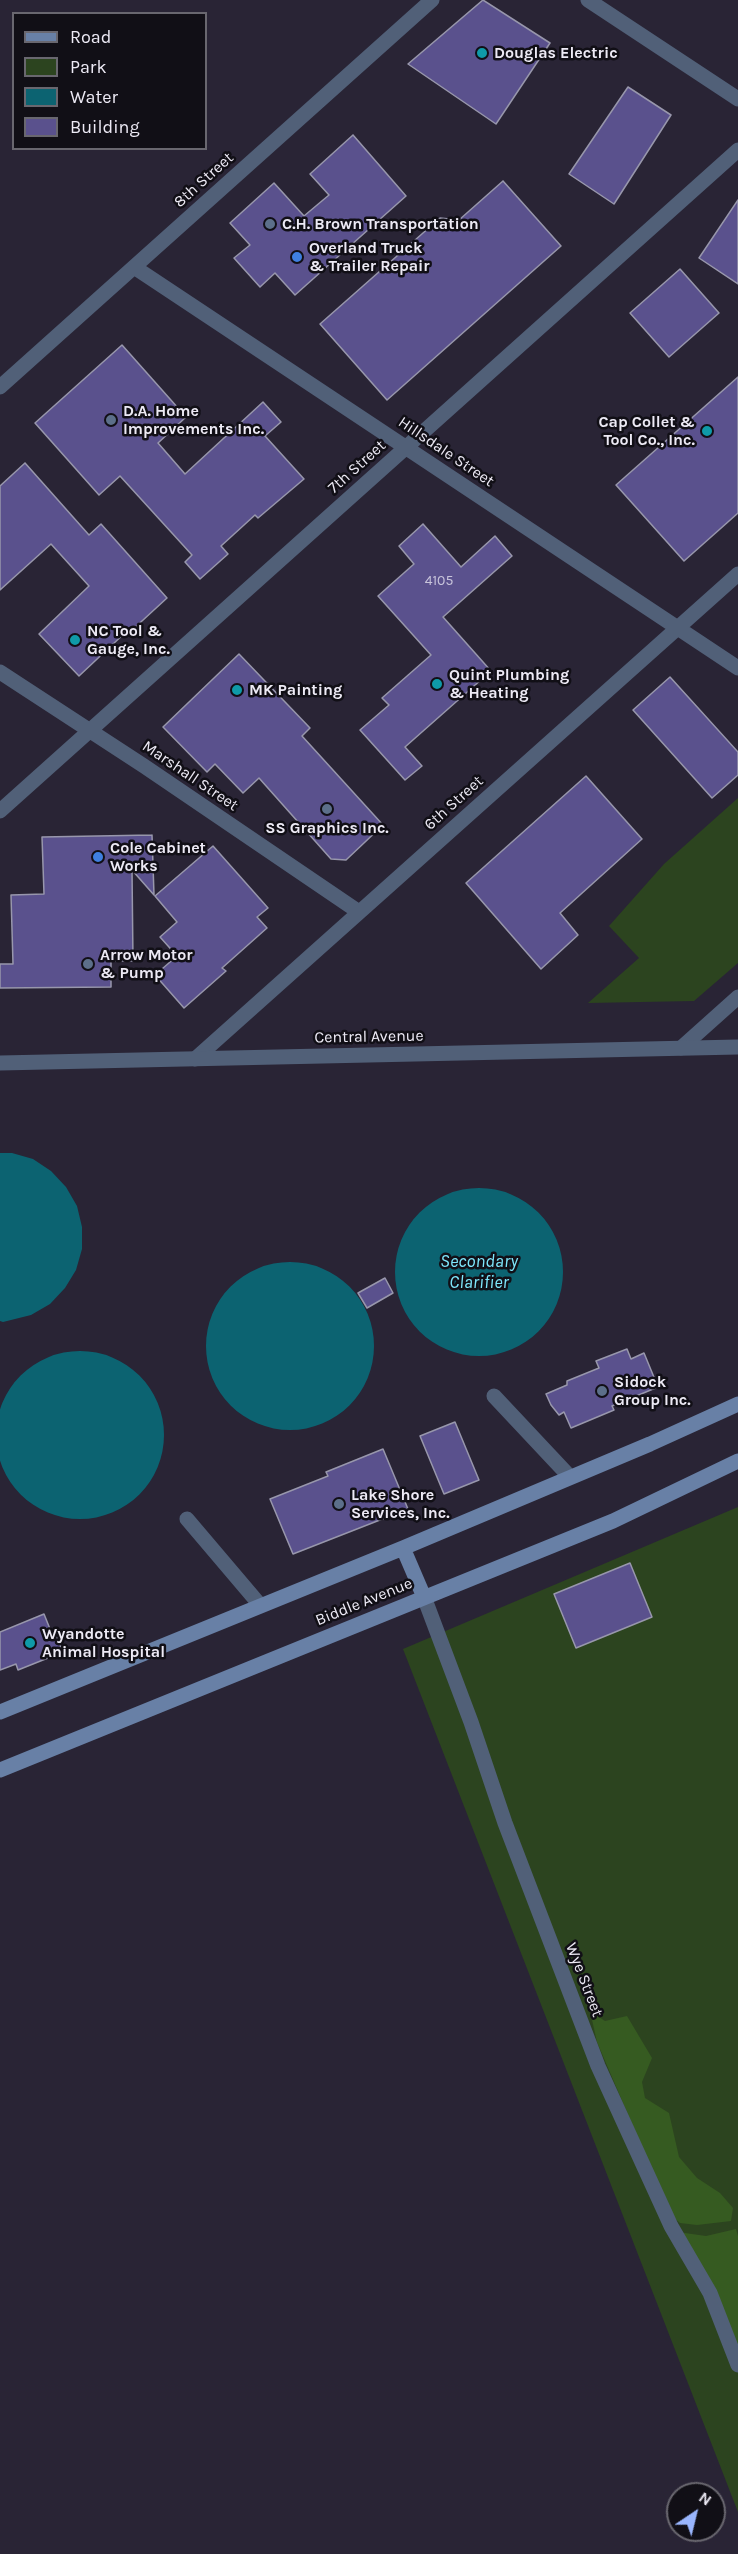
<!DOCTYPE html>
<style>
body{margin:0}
#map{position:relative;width:738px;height:2554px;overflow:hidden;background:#292435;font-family:Karla,sans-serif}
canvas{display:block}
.legend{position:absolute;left:12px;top:12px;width:195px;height:138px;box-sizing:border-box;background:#110f16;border:2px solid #69676f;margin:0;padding:8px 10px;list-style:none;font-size:18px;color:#edeaf5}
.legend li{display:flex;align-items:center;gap:12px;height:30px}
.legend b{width:30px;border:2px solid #69676f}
.north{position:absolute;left:666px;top:2482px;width:60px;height:60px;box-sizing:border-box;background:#110f16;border:2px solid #69676f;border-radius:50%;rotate:35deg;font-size:16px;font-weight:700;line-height:24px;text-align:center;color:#edeaf5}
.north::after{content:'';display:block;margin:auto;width:21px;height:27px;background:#99b5fd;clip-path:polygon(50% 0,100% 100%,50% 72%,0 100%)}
</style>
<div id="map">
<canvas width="738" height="2554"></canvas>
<ul class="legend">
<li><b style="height:8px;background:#6880a6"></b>Road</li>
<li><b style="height:16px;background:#2c441f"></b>Park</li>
<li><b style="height:16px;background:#0c6371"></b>Water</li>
<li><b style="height:16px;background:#5a518d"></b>Building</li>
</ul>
<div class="north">N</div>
</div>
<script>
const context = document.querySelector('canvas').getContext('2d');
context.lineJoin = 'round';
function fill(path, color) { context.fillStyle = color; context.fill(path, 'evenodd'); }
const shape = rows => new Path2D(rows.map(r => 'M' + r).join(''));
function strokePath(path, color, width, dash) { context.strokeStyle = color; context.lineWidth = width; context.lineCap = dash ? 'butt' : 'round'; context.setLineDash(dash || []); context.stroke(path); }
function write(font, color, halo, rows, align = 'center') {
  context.font = font + ' Karla,sans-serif'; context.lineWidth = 5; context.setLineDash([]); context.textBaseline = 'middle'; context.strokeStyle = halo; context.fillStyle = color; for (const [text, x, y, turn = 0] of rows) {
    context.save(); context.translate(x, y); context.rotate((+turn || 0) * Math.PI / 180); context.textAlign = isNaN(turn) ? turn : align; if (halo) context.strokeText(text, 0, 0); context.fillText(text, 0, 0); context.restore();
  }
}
fill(shape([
 [738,798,738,963,694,1001,588,1003,639,958,609,926,664,864],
 [738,1507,738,2512,403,1649]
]), '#2c441f');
fill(shape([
 [590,2011,605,2021,627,2016,652,2058,642,2082,645,2098,669,2113,679,2157,697,2178,720,2193,733,2208,731,2221,697,2225,680,2223,671,2215,597,2042],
 [736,2229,738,2236,738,2347,678,2232,706,2236]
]), '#365b21');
fill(shape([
 [0,1153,12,1153,33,1159,51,1171,66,1187,77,1206,82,1227,82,1249,76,1270,65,1288,50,1304,31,1315,3,1322,0,1321],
 '395 1272a84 84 0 1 1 168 0a84 84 0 1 1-168 0Z',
 '206 1346a84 84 0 1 1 168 0a84 84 0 1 1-168 0Z',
 '-4 1435a84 84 0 1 1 168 0a84 84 0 1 1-168 0Z'
]), '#0c6371');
const building = shape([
 [483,0,550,43,496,124,408,64,483,0],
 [628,87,671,115,614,204,569,174,628,87],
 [353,135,406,196,295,295,275,273,260,287,234,258,250,245,230,223,274,183,304,216,329,195,310,174,353,135],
 [503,181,561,246,387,400,320,324,440,218,459,220,503,181],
 [738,200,738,284,699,258,738,200],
 [680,269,719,313,669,357,630,313,680,269],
 [122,345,186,417,158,443,185,474,263,402,281,422,265,436,304,479,258,518,255,515,221,546,228,554,200,579,185,562,192,555,120,476,99,495,35,423,122,345],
 [738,377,738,513,684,561,616,485,738,377],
 [25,463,89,535,101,524,167,598,130,632,128,630,79,676,39,634,89,586,51,544,0,590,0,486,25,463],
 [423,524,461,567,495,536,512,556,443,617,491,671,405,747,422,766,405,780,360,730,389,705,382,698,431,655,378,596,414,564,399,546,423,524],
 [239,654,310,728,302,736,383,825,346,860,331,859,259,778,243,793,215,764,207,772,163,727,239,654],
 [670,677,738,752,738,775,712,798,633,710,670,677],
 [586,776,642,839,560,913,578,935,541,969,466,883,586,776],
 [152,835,154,895,132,870,133,961,111,961,111,987,0,988,0,964,13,964,11,895,44,894,42,837,152,835],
 [213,846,268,908,257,917,267,928,222,968,226,971,184,1008,155,975,177,956,160,937,177,922,155,896,213,846],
 [385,1278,393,1293,367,1308,358,1293,385,1278],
 [627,1349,631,1359,644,1353,658,1387,612,1406,614,1410,571,1428,564,1412,559,1415,551,1405,546,1394,567,1385,567,1381,599,1368,596,1361,627,1349],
 [455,1422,479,1480,444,1494,420,1436,455,1422],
 [383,1449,408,1509,293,1554,270,1499,328,1476,326,1472,383,1449],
 [630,1563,652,1617,576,1648,554,1594,630,1563],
 [44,1614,52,1634,55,1633,63,1652,18,1670,16,1664,0,1670,0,1632,44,1614]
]);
fill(building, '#5a518d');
strokePath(building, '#9897ac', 1.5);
strokePath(shape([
 [588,0,738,99],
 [134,267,738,668],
 [0,387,432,0],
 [0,672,144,766,359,912],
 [0,811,738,150],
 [681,1048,738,997],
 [195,1059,738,574],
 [494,1396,570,1477],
 [187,1519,260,1605],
 [424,1597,471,1722,505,1823,598,2066,671,2226,710,2293,738,2365]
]), '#516078', 15);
strokePath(shape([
 [0,1063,738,1047]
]), '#516078', 15);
strokePath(shape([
 [403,1548,424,1597],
 [0,1712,403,1548,650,1444,738,1404],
 [0,1770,613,1521,738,1461]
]), '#6880a6', 15);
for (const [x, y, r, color] of [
 [482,53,6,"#0f9aa8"],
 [270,224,6,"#5c6f8a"],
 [297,257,6,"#3f7fe0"],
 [111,420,6,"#5c6f8a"],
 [707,431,6,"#0f9aa8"],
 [75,640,6,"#0f9aa8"],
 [437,684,6,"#0f9aa8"],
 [237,690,6,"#0f9aa8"],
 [327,809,6,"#5c6f8a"],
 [98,857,6,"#3f7fe0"],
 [88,964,6,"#5c6f8a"],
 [602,1391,6,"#5c6f8a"],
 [339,1504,6,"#5c6f8a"],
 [30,1643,6,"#0f9aa8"]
]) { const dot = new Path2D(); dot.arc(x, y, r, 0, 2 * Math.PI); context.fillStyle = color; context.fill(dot); strokePath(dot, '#110f16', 2); }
write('14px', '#c8c4db', null, [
 ["4105",439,581]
]);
write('bold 16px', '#edeaf5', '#110f16', [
 ["Douglas Electric",494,53],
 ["C.H. Brown Transportation",282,224],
 ["Overland Truck",309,248],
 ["& Trailer Repair",309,266],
 ["D.A. Home",123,411],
 ["Improvements Inc.",123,429],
 ["Cap Collet &",695,422,"right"],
 ["Tool Co., Inc.",695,440,"right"],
 ["NC Tool &",87,631],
 ["Gauge, Inc.",87,649],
 ["Quint Plumbing",449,675],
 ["& Heating",449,693],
 ["MK Painting",249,690],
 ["SS Graphics Inc.",327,828,"center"],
 ["Cole Cabinet",110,848],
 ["Works",110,866],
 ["Arrow Motor",100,955],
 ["& Pump",100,973],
 ["Sidock",614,1382],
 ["Group Inc.",614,1400],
 ["Lake Shore",351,1495],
 ["Services, Inc.",351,1513],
 ["Wyandotte",42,1634],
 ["Animal Hospital",42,1652]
], 'left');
write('16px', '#edeaf5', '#110f16', [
 ["8th Street",204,180,-42],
 ["Hillsdale Street",446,452,34],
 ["7th Street",357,467,-42],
 ["Marshall Street",190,776,34],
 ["6th Street",454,803,-42],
 ["Central Avenue",369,1037,-1],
 ["Biddle Avenue",364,1602,-22],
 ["Wye Street",584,1980,69]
]);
write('italic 18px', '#7fe7fc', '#110f16', [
 ["Secondary",479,1262],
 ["Clarifier",479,1283]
]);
</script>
